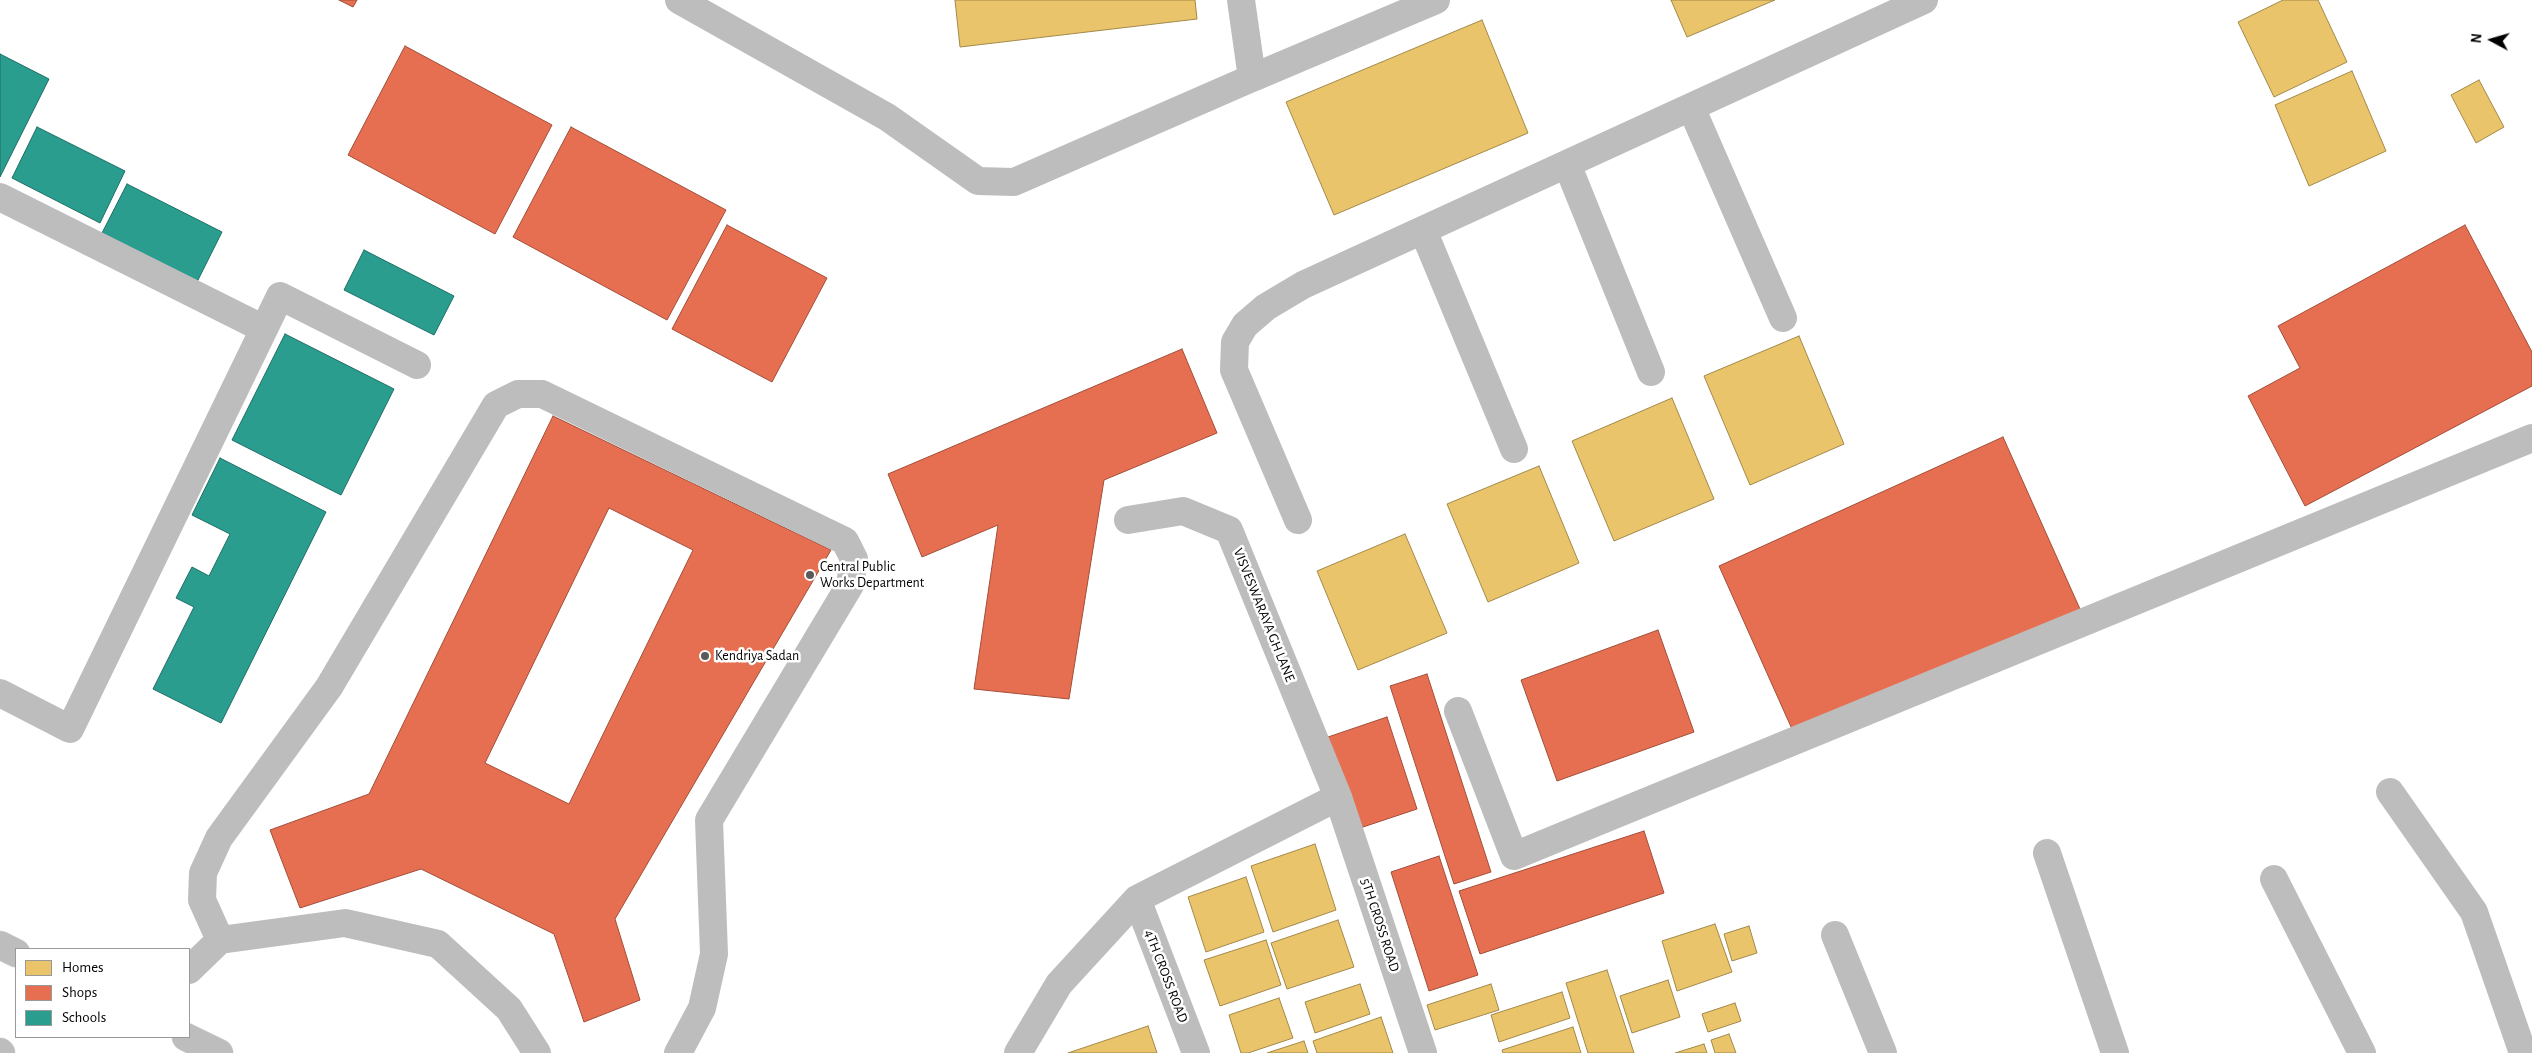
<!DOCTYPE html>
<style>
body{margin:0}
#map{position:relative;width:2532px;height:1053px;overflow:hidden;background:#fff;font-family:"Alegreya Sans",sans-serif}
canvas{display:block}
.legend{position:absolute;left:15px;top:948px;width:175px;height:90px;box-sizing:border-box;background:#fff;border:1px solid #999;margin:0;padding:6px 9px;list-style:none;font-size:15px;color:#000}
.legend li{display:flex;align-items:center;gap:10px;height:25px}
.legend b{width:25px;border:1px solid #999}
.north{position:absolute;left:2467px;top:15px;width:50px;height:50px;-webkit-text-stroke:4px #fff;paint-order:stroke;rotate:276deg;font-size:14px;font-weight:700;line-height:20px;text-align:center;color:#000}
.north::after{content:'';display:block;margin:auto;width:18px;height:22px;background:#000;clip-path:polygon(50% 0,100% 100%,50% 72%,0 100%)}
</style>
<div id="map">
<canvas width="2532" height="1053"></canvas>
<ul class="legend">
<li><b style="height:14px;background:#e9c46a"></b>Homes</li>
<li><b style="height:14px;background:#e76f51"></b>Shops</li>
<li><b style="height:14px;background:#2a9d8f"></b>Schools</li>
</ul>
<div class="north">N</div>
</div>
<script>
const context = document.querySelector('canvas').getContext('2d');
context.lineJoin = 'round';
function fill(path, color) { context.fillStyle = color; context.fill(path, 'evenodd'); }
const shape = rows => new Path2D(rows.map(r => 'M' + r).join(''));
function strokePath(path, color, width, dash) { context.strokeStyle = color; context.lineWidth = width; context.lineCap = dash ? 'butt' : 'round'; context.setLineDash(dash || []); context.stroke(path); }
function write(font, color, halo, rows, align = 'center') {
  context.font = font + ' "Alegreya Sans",sans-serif'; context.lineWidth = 5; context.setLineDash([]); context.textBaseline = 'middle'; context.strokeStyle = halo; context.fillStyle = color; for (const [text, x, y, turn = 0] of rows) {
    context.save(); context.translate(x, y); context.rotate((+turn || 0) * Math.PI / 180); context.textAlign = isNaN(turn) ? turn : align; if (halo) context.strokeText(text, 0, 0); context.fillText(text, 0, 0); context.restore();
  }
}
const homes = shape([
 [955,0,1195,0,1197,19,960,47,955,0],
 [1671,0,1775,0,1687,37,1671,0],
 [2283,0,2318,0,2347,62,2274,97,2238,22,2283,0],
 [1482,20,1528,133,1334,215,1286,102,1482,20],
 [2352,71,2386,151,2309,186,2275,105,2352,71],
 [2479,80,2504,127,2476,143,2451,95,2479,80],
 [1799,336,1844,444,1750,485,1704,376,1799,336],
 [1672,398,1714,499,1614,541,1572,441,1672,398],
 [1539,466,1579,563,1488,602,1447,504,1539,466],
 [1405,534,1447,633,1358,670,1317,571,1405,534],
 [1315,844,1336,910,1273,932,1251,866,1315,844],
 [1246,877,1264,932,1206,952,1188,897,1246,877],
 [1338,920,1354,967,1287,989,1271,943,1338,920],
 [1715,924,1732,972,1677,991,1662,941,1715,924],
 [1749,926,1757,953,1732,961,1724,934,1749,926],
 [1266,940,1281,985,1220,1006,1204,960,1266,940],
 [1607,970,1634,1053,1588,1053,1566,983,1607,970],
 [1668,980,1680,1017,1632,1033,1620,996,1668,980],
 [1360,984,1370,1014,1315,1033,1305,1002,1360,984],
 [1491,984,1499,1010,1435,1030,1427,1005,1491,984],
 [1562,992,1570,1018,1499,1042,1491,1015,1562,992],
 [1279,998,1293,1038,1248,1053,1241,1053,1229,1015,1279,998],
 [1735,1003,1741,1021,1708,1032,1702,1014,1735,1003],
 [1381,1017,1393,1053,1317,1053,1313,1041,1381,1017],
 [1148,1026,1157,1053,1068,1053,1148,1026],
 [1573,1027,1581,1053,1503,1053,1502,1050,1573,1027],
 [1729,1034,1736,1053,1715,1053,1711,1040,1729,1034],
 [1304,1041,1308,1053,1267,1053,1304,1041],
 [1704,1044,1707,1053,1675,1053,1704,1044]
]);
fill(homes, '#e9c46a');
strokePath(homes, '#a3894a', 1);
const shops = shape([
 [339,0,357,0,353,7,339,0],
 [405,46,552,125,495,234,348,155,405,46],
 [571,127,726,210,667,320,513,237,571,127],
 [727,225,827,278,772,382,672,329,727,225],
 [2465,225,2532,352,2532,386,2305,506,2248,396,2300,368,2278,326,2465,225],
 [1182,349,1217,433,1104,480,1069,699,974,689,998,525,922,557,888,474,1182,349],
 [553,416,831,550,615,919,640,1000,584,1022,554,934,421,869,300,908,270,830,369,794,553,416],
 [609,508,693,550,569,804,485,763,609,508],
 [2003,437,2080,609,1796,738,1719,566,2003,437],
 [1658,630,1694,732,1557,781,1521,680,1658,630],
 [1427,674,1491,872,1454,884,1390,686,1427,674],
 [1387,717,1417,809,1357,829,1328,737,1387,717],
 [1644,831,1664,893,1480,954,1459,891,1644,831],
 [1439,856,1478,975,1429,991,1391,872,1439,856]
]);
fill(shops, '#e76f51');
strokePath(shops, '#a24e39', 1);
const schools = shape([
 [0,54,49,79,0,177,0,54],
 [37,127,125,171,100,223,12,178,37,127],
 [127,184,222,232,197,282,102,233,127,184],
 [364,250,454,296,434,335,344,290,364,250],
 [285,334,394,389,341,495,232,440,285,334],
 [220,458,326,512,221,723,153,689,194,607,176,598,192,567,209,576,230,534,192,515,220,458]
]);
fill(schools, '#2a9d8f');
strokePath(schools, '#1d6e64', 1);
const major = shape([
 [0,945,16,953],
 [186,1037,219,1053],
 [0,1052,1,1053]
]);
strokePath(major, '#dbdbdb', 29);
strokePath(shape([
 [679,0,887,117,978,181,1014,182,1252,78],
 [1241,0,1252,78,1436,0],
 [1691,107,1783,318],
 [1567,164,1651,372],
 [0,197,264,329,70,729,0,693],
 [1423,230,1514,449],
 [264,329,280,296,417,365],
 [1128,520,1183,511,1229,530,1338,797,1423,1053],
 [1298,520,1234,370,1235,342,1245,325,1266,307,1303,285,1924,0],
 [1458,711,1514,856,2532,438],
 [2390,792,2474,912,2523,1053],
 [2047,853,2115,1053],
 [2274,879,2362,1053],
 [1137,899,1196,1053],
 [1835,935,1883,1053],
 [220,940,202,900,203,873,219,838,329,687,496,405,518,394,542,394,845,541,854,559,850,585,709,820,714,954,702,1008,678,1053],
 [189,970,220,940,345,923,438,944,509,1009,537,1053],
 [1018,1053,1059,984,1137,899,1338,797]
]), '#bdbdbd', 28);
strokePath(major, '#bdbdbd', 28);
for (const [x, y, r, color] of [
 [810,575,5,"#595959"],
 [705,656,5,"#595959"]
]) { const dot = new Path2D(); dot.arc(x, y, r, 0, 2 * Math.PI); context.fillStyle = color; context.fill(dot); strokePath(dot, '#fff', 2); }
write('14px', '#000', '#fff', [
 ["Central Public",820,567],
 ["Works Department",820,583],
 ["Kendriya Sadan",715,656]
], 'left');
write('14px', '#000', '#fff', [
 ["VISVESWARAYA GH LANE",1264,615,68],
 ["5TH CROSS ROAD",1380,925,72],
 ["4TH CROSS ROAD",1166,976,69]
]);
</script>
